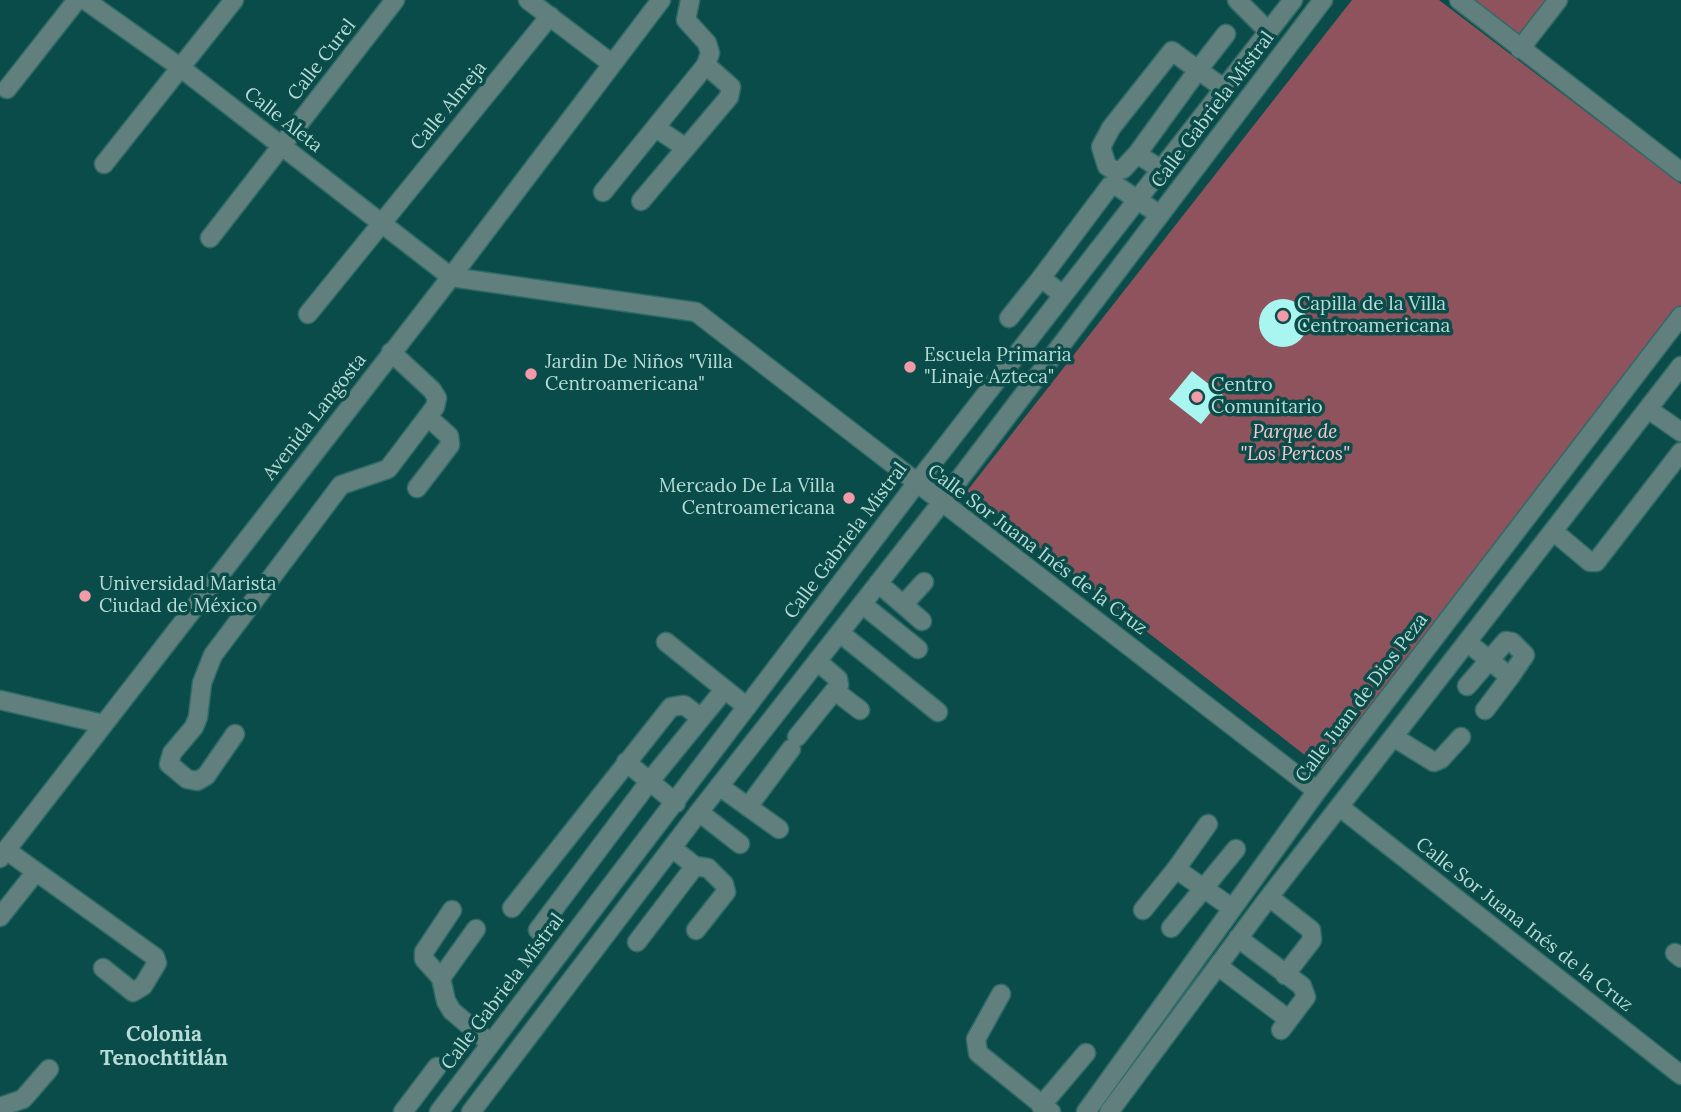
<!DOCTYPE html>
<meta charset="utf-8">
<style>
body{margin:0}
canvas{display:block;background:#0a4c49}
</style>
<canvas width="1681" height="1112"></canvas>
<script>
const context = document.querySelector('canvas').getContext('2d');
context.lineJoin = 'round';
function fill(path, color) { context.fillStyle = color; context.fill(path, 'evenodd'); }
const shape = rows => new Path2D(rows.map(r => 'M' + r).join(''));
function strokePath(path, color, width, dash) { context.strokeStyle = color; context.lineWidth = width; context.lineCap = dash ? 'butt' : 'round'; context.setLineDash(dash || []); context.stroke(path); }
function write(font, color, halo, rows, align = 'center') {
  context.font = font + ' Lora,serif'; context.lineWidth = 7; context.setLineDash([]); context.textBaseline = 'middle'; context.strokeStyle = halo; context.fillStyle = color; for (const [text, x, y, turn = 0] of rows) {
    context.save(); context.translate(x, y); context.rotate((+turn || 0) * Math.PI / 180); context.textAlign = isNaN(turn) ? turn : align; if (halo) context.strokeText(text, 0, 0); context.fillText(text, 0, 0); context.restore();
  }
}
fill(shape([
 [1352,0,1439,0,1681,184,1681,317,1329,774,967,491],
 [1461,0,1551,0,1517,43]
]), '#8f535d');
fill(shape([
 '1259 323a24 24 0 1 1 48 0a24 24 0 1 1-48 0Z',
 [1192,371,1224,396,1201,424,1169,399]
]), '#a8f6ef');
const minor = shape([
 [85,0,181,68,451,277,696,312,1317,791],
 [528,0,611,63],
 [1237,0,1268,31],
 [1459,0,1681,172],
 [1520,49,1558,0],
 [7,89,77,0],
 [656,128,686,148],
 [1137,154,1123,169,1115,171,1107,166,1101,147,1111,128,1172,51,1198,70,1226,34],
 [104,164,234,0],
 [1162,170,1137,154,1198,70,1225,89],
 [603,192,706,65,710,53,707,43,686,20,690,0],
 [641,201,729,97,731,87,706,65],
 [210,238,395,0],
 [1041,278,1110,186,1117,186,1160,215],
 [308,314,550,16],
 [1009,318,1041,278,1063,295],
 [1648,409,1681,432],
 [417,488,450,445,449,436,428,417],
 [1553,531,1590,562,1596,562,1681,452],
 [878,583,922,621],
 [862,604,918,649],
 [904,604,924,582],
 [840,633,938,712],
 [666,642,747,707],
 [1467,642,1510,677,1485,710],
 [1467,686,1506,641,1512,642,1525,655,1510,677],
 [835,691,860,710],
 [0,700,103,724],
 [235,734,206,776,197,781,187,779,169,764,172,753,194,727,198,717,202,683,213,655,341,485,388,469,435,407,437,398,432,390,391,352],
 [797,737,839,685,838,679,817,661],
 [1395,738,1434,762,1441,759,1461,737],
 [626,762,676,803],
 [719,786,779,829],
 [748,807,791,749],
 [1341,808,1681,1075],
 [699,812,740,844],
 [1208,824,1176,869,1232,908],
 [672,848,695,866,708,868,724,884,726,892,696,930],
 [6,850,155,957,157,963,143,986,133,992,103,968],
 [0,858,451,277,661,0],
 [1269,897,1311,930,1312,940,1285,975],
 [512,908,671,707,684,705,700,717],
 [452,910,424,952,424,959,441,978,446,1001,452,1011,490,1043],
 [1143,910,1176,869],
 [0,917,35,873],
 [1171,928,1236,849],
 [538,930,649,782,724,690],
 [1238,938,1302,986,1306,997,1281,1030],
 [637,942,695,866],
 [1675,953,1681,958],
 [1218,966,1288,1019],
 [441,978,476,929],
 [1001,994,976,1039,978,1053,1051,1112],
 [1041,1106,1086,1053],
 [0,1107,23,1099,49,1069],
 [403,1112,437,1067],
 [439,1112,916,484,1293,0],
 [471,1112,699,812,942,502,1323,0],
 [1086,1112,1317,791,1681,316],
 [1109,1112,1269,897,1681,366]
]);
strokePath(minor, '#306b68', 21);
strokePath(minor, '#61807d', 18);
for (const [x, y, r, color] of [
 [1283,316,7,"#f39aa9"],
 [910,367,7,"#f39aa9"],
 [531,374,7,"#f39aa9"],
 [1197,397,7,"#f39aa9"],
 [849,498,7,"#f39aa9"],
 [85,596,7,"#f39aa9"]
]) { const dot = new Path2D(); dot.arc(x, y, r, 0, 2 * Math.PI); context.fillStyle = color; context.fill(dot); strokePath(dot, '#0a4c49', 2.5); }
write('19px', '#b7dbd7', '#0a4c49', [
 ["Calle Curel",322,60,-52],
 ["Calle Almeja",449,106,-51],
 ["Calle Gabriela Mistral",1213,110,-53],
 ["Calle Aleta",283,120,38],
 ["Avenida Langosta",315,417,-52],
 ["Calle Gabriela Mistral",846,541,-53],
 ["Calle Sor Juana Inés de la Cruz",1037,550,37],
 ["Calle Juan de Dios Peza",1362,698,-53],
 ["Calle Sor Juana Inés de la Cruz",1524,925,38],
 ["Calle Gabriela Mistral",503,992,-53]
]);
write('19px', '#b7dbd7', '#0a4c49', [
 ["Capilla de la Villa",1297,305],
 ["Centroamericana",1297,327],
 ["Escuela Primaria",924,356],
 ["\"Linaje Azteca\"",924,378],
 ["Jardin De Niños \"Villa",545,363],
 ["Centroamericana\"",545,385],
 ["Centro",1211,386],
 ["Comunitario",1211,408],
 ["Mercado De La Villa",835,487,"right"],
 ["Centroamericana",835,509,"right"],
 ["Universidad Marista",99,585],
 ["Ciudad de México",99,607]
], 'left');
write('italic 19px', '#f5cad0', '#0a4c49', [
 ["Parque de",1295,433],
 ["\"Los Pericos\"",1295,455]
]);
write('bold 21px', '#b7dbd7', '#0a4c49', [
 ["Colonia",164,1035],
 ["Tenochtitlán",164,1059]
]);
</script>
